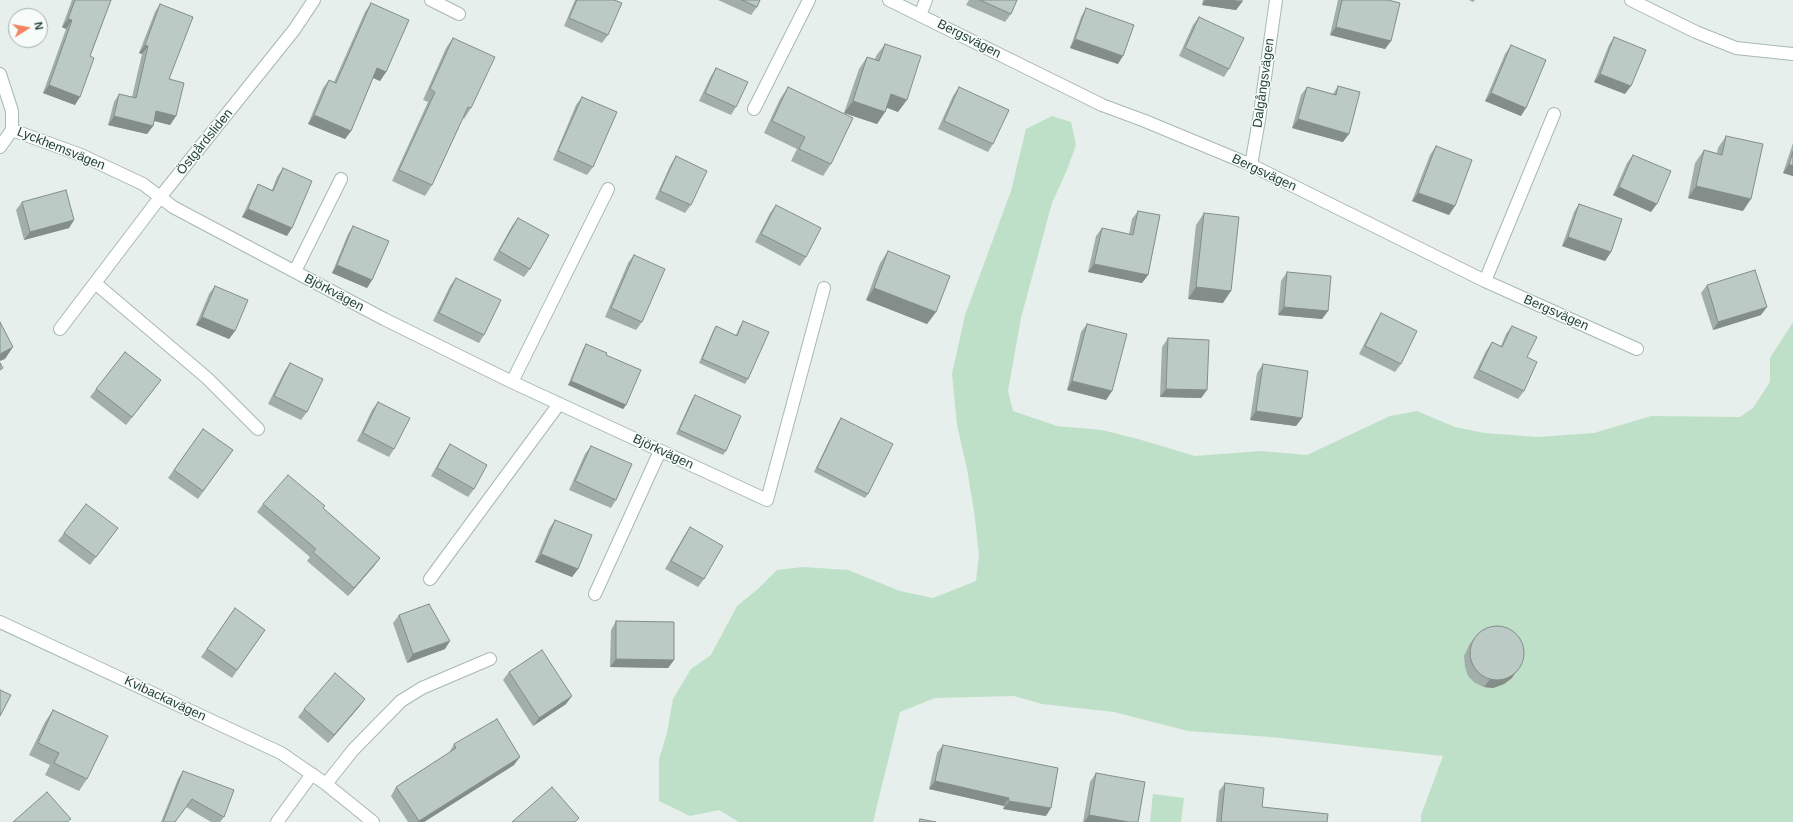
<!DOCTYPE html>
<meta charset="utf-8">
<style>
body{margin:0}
#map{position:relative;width:1793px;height:822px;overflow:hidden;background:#e6efeb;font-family:Arial,sans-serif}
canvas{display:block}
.north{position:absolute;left:8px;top:8px;width:40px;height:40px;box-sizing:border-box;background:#f7fbf9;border:1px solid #a3b1ad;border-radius:50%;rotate:79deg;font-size:11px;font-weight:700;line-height:16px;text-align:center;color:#24423a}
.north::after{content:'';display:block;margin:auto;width:14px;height:18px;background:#f4845f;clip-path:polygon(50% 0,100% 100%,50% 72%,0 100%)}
</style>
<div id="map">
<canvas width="1793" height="822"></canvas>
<div class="north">N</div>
</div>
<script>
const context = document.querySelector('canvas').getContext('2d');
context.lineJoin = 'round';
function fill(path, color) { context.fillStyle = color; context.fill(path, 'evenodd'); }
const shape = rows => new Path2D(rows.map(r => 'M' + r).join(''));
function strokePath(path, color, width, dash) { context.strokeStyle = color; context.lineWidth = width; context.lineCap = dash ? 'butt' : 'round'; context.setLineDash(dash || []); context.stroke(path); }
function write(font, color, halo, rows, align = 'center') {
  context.font = font + ' Arial,sans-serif'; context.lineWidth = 3; context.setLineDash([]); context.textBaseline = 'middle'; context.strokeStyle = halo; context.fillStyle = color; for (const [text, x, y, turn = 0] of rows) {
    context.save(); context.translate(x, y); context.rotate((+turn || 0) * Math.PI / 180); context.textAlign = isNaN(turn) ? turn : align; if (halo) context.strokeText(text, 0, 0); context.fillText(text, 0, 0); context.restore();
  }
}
fill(shape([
 [1052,116,1071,122,1076,145,1067,170,1052,203,1021,318,1008,391,1013,411,1057,426,1102,430,1138,439,1195,456,1261,451,1307,455,1390,416,1417,411,1455,427,1484,433,1538,437,1594,433,1651,416,1740,417,1753,408,1770,382,1770,358,1793,322,1793,822,1421,822,1421,815,1443,756,1271,737,1188,731,1114,712,1042,704,1014,696,935,698,900,712,873,822,739,822,719,810,690,816,659,801,659,759,667,733,673,699,691,669,711,655,737,606,759,588,777,570,803,567,848,570,900,591,933,598,976,581,979,555,974,511,967,469,957,425,952,374,965,315,1011,191,1026,129],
 [1153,794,1184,798,1181,822,1150,822]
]), '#bfe0c8');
const minor = shape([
 [431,0,459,14],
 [889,0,1102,105,1145,121,1251,165,1485,281,1637,349],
 [1631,0,1696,32,1736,48,1793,54],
 [920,15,926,0],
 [0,74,12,111,12,130,81,155,143,184,173,207,384,319,512,382,767,500,824,288],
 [754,109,809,0],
 [0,147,12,130],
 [1251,165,1259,120,1276,0],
 [295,271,341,179],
 [1485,281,1554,114],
 [95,283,207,378,258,429],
 [60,329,161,196,294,30,314,0],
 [512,382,608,189],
 [430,579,559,404],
 [595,594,660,451],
 [0,622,281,753,326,784,373,822],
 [326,784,353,750,401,701,422,688,490,659],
 [277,822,312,774]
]);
strokePath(minor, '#a8b8b2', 14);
strokePath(minor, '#fff', 12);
fill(shape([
 [72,0,111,0,90,56,75,105,43,93,66,29,62,27],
 [575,0,614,0,608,35,602,43,564,26],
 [718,0,760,0,757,7,751,15],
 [969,0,1017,0,1011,14,1005,22,966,5],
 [1203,0,1242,0,1242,2,1236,10,1202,5],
 [1338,0,1388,0,1391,41,1385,49,1330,35],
 [1469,0,1475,0,1473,2],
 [371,3,386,72,380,81,373,78,351,131,345,139,308,124,323,88,329,80,334,82,365,12],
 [160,4,169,79,176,116,170,125,154,121,153,126,147,134,108,125,114,102,119,94,132,97,142,54,139,53,155,12],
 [1086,8,1118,64,1070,48,1081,17],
 [1199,17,1229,69,1224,77,1179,56,1193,25],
 [1614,37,1625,94,1594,82,1609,45],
 [453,38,471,108,464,119,463,118,432,185,425,196,392,181,428,102,423,100,446,48],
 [885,44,898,112,887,108,885,112,877,124,844,113,859,69,867,57,875,59,876,56],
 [1511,45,1521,116,1485,101,1505,54],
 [716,68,736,107,731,115,699,101,711,76],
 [1338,86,1343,142,1292,128,1301,95,1307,87,1333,94],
 [788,87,831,164,823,176,791,161,797,149,764,133,780,99],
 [959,87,993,144,988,152,938,129,953,96],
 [582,97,593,167,587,175,553,160,576,105],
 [1726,136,1743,211,1688,198,1695,163,1704,150,1717,153,1718,148],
 [1793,143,1793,176,1783,173],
 [1436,146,1449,215,1412,201,1430,155],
 [1633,155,1651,212,1613,195,1627,163],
 [676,156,691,205,685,213,655,199,671,164],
 [283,168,287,236,242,217,253,193,258,184,272,190,277,177],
 [22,202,74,220,69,228,24,240,16,210],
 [1579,204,1611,252,1605,261,1562,246,1574,212],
 [776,205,806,257,800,266,755,242,770,213],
 [1138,211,1148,275,1142,283,1088,272,1096,236,1102,228,1129,234,1132,219],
 [1204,213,1223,303,1188,299,1196,225],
 [518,218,530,269,524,277,493,260,512,226],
 [353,226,372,280,367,288,332,273,348,234],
 [888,251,936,312,927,324,866,300,880,263],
 [634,255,642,322,636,330,605,317,628,263],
 [1287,272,1328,311,1322,319,1278,315,1281,281],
 [456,278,484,335,479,343,433,321,450,286],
 [1707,285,1761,315,1713,330,1701,293],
 [215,286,235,331,229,339,196,325,209,294],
 [1381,313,1401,364,1395,372,1359,354,1376,321],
 [743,321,748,379,745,384,699,363,713,331,716,326,736,335,740,326],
 [1087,324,1112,391,1106,400,1067,390,1081,332],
 [1512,326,1527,357,1524,391,1518,399,1473,378,1486,351,1492,342,1501,346,1506,334],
 [1168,338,1207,390,1201,398,1160,397,1162,347],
 [586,344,606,355,626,405,623,409,568,385,583,349],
 [290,363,307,412,301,420,268,404,284,372],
 [1263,364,1302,418,1296,426,1250,420,1257,373],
 [155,388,126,425,90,397,96,389],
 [695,395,726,451,723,455,676,434,692,399],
 [378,402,394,449,389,457,357,441,372,410],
 [841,418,868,494,865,498,814,472,838,422],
 [203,429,233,450,198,499,168,478],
 [450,444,474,489,468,497,431,476,444,453],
 [591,446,616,500,611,508,569,490,585,454],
 [263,504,323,508,380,558,374,566,348,596,307,561,310,557,257,512],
 [555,520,578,569,572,577,535,562,549,529],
 [690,527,704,579,698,587,665,569,684,536],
 [118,528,90,565,58,541,64,533],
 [235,608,265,630,232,678,201,657],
 [399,615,445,649,407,663,393,623],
 [616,621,674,660,668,668,610,667,611,630],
 [1475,637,1512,678,1504,684,1493,688,1484,687,1475,683,1468,676,1465,667,1464,656,1469,645],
 [509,672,566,704,533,726,503,680],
 [365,699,359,707,328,743,298,717,304,709],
 [53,710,87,779,79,791,45,775,50,765,29,755,45,722],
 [454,744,514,765,424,822,408,822,391,796,396,787,449,753],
 [943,745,1046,816,1003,809,1004,806,929,789,937,753],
 [183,771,224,817,220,822,211,822,186,807,175,822,161,822,178,779],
 [1096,773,1138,822,1083,822,1090,782],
 [1225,783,1262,807,1327,822,1216,822,1219,791]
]), '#a1aea9');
fill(shape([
 [1205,0,1230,0,1242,2,1236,10,1202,5],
 [68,19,72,20,66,29,62,27],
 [1336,27,1391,41,1385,49,1330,35],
 [1075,39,1123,56,1118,64,1070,48],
 [145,45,148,46,142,54,139,53],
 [377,68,386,72,380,81,371,77],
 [1600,74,1631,86,1625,94,1594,82],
 [49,85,80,97,75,105,43,93],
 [1491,93,1526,108,1521,116,1485,101],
 [891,94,907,100,898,112,883,106],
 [853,101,885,112,877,124,844,113],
 [156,111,176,116,170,125,151,120],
 [314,115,351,131,345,139,308,124],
 [114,116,153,126,147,134,108,125],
 [1298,119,1349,134,1343,142,1292,128],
 [1789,164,1793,166,1793,176,1783,173],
 [1696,186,1751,199,1743,211,1688,198],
 [1619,187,1657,204,1651,212,1613,195],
 [1418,193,1455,206,1449,215,1412,201],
 [248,209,292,228,287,236,242,217],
 [74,220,69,228,24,240,30,232],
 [1568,237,1611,252,1605,261,1562,246],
 [1094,264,1148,275,1142,283,1088,272],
 [337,265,372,280,367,288,332,273],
 [1196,287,1231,291,1223,303,1188,299],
 [874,288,936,312,927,324,866,300],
 [1284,307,1328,311,1322,319,1278,315],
 [1767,307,1761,315,1713,330,1718,322],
 [202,317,235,331,229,339,196,325],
 [13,347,5,359,0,361,0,354],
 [161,380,155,388,126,425,132,417],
 [571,381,626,405,623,409,568,385],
 [1072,381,1112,391,1106,400,1067,390],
 [1166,389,1207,390,1201,398,1160,397],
 [1256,411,1302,418,1296,426,1250,420],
 [541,554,578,569,572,577,535,562],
 [380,558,374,566,348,596,354,588],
 [450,641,445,649,407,663,413,654],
 [616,659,674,660,668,668,610,667],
 [1517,670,1512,678,1504,684,1493,688,1484,687,1490,679],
 [572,696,566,704,533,726,539,718],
 [365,699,359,707,328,743,334,735],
 [520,757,514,765,424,822,418,822,419,821],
 [935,781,1009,798,1004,806,929,789],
 [1009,801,1051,808,1046,816,1003,809],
 [1089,815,1129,822,1084,822]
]), '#838d89');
const building = shape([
 [75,0,111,0,90,56,94,58,80,97,49,85,72,20,68,19,75,0],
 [577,0,614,0,622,3,608,35,569,18,577,0],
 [742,0,760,0,757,7,742,0],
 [980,0,1017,0,1011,14,980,0],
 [1230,0,1242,0,1242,2,1230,0],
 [1342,0,1388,0,1400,3,1391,41,1336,27,1342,0],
 [371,3,409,20,386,72,377,68,351,131,314,115,329,80,336,83,371,3],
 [160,4,193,17,169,79,184,83,176,116,156,111,153,126,114,116,119,94,136,98,148,46,145,45,160,4],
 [1086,8,1134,25,1123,56,1075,39,1086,8],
 [1199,17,1244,38,1229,69,1185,48,1199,17],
 [1614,37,1646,50,1631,86,1600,74,1614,37],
 [453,38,495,57,471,108,468,107,432,185,399,170,435,92,430,89,453,38],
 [885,44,921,56,907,100,891,94,885,112,853,101,867,57,879,61,885,44],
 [1511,45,1546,60,1526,108,1491,93,1511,45],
 [716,68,748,82,736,107,705,93,716,68],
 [1338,86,1360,92,1349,134,1298,119,1307,87,1336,95,1338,86],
 [788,87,853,118,831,164,799,149,805,137,772,121,788,87],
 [959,87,1009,110,993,144,944,121,959,87],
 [582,97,617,112,593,167,558,151,582,97],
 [1726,136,1763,144,1751,199,1696,186,1704,150,1722,155,1726,136],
 [1436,146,1472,160,1455,206,1418,193,1436,146],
 [1793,152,1793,166,1789,164,1793,152],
 [1633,155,1671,171,1657,204,1619,187,1633,155],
 [676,156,707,171,691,205,660,191,676,156],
 [283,168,312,181,292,228,248,209,258,184,273,191,283,168],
 [66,190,74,220,30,232,22,202,66,190],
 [1579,204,1622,219,1611,252,1568,237,1579,204],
 [776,205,821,228,806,257,761,234,776,205],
 [1138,211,1160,215,1148,275,1094,264,1102,228,1133,235,1138,211],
 [1204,213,1239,217,1231,291,1196,287,1204,213],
 [518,218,549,235,530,269,499,251,518,218],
 [353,226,389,241,372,280,337,265,353,226],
 [888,251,950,276,936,312,874,288,888,251],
 [634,255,665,269,642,322,611,308,634,255],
 [1755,270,1767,307,1718,322,1707,285,1755,270],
 [1287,272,1331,276,1328,311,1284,307,1287,272],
 [456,278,501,300,484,335,439,313,456,278],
 [215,286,248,300,235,331,202,317,215,286],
 [1381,313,1417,331,1401,364,1365,346,1381,313],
 [743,321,769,332,748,379,702,359,716,326,737,336,743,321],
 [0,322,13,347,0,354,0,322],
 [1087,324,1127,334,1112,391,1072,381,1087,324],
 [1512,326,1537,337,1527,357,1537,362,1524,391,1479,370,1492,342,1502,347,1512,326],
 [1168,338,1209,340,1207,390,1166,389,1168,338],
 [586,344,607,353,606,355,641,370,626,405,571,381,586,344],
 [125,352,161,380,132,417,96,389,125,352],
 [0,363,3,368,0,370,0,363],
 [290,363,323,379,307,412,274,396,290,363],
 [1263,364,1308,371,1302,418,1256,411,1263,364],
 [695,395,741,416,726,451,679,430,695,395],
 [378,402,410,418,394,449,363,433,378,402],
 [841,418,893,444,868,494,817,468,841,418],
 [203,429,233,450,203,491,174,470,203,429],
 [450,444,487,465,474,489,437,468,450,444],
 [591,446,632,464,616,500,575,481,591,446],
 [288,475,325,506,323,508,380,558,354,588,313,552,316,549,263,504,288,475],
 [86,504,118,528,96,557,64,533,86,504],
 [555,520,592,535,578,569,541,554,555,520],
 [690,527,723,546,704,579,671,561,690,527],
 [429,604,450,641,413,654,399,615,429,604],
 [235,608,265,630,237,670,207,649,235,608],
 [616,621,674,622,674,660,616,659,616,621],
 '1470 653a27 27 0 1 1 54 0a27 27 0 1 1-54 0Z',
 [542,650,572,696,539,718,509,672,542,650],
 [335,673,365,699,334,735,304,709,335,673],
 [0,690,11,695,0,716,0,690],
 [53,710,108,736,87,779,54,763,59,753,38,743,53,710],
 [497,719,520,757,419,821,396,787,456,748,454,744,497,719],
 [943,745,1058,768,1051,808,1009,801,1009,798,935,781,943,745],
 [183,771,234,790,224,817,192,799,175,822,163,822,183,771],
 [1096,773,1145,782,1138,822,1129,822,1089,815,1096,773],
 [1225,783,1264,788,1262,807,1328,814,1327,822,1221,822,1225,783],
 [552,787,579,818,575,822,512,822,552,787],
 [47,792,71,819,67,822,13,822,47,792],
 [920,819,936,822,919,822,920,819]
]);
fill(building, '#bbcac4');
strokePath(building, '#838d89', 1);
write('13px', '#24423a', '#f7fbf9', [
 ["Bergsvägen",969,39,27],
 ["Dalgångsvägen",1264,83,-82],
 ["Östgårdsliden",205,142,-51],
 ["Lyckhemsvägen",61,149,22],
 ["Bergsvägen",1264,173,25],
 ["Björkvägen",334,293,28],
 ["Bergsvägen",1556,313,24],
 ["Björkvägen",663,452,25],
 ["Kvibackavägen",165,699,25]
]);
</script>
